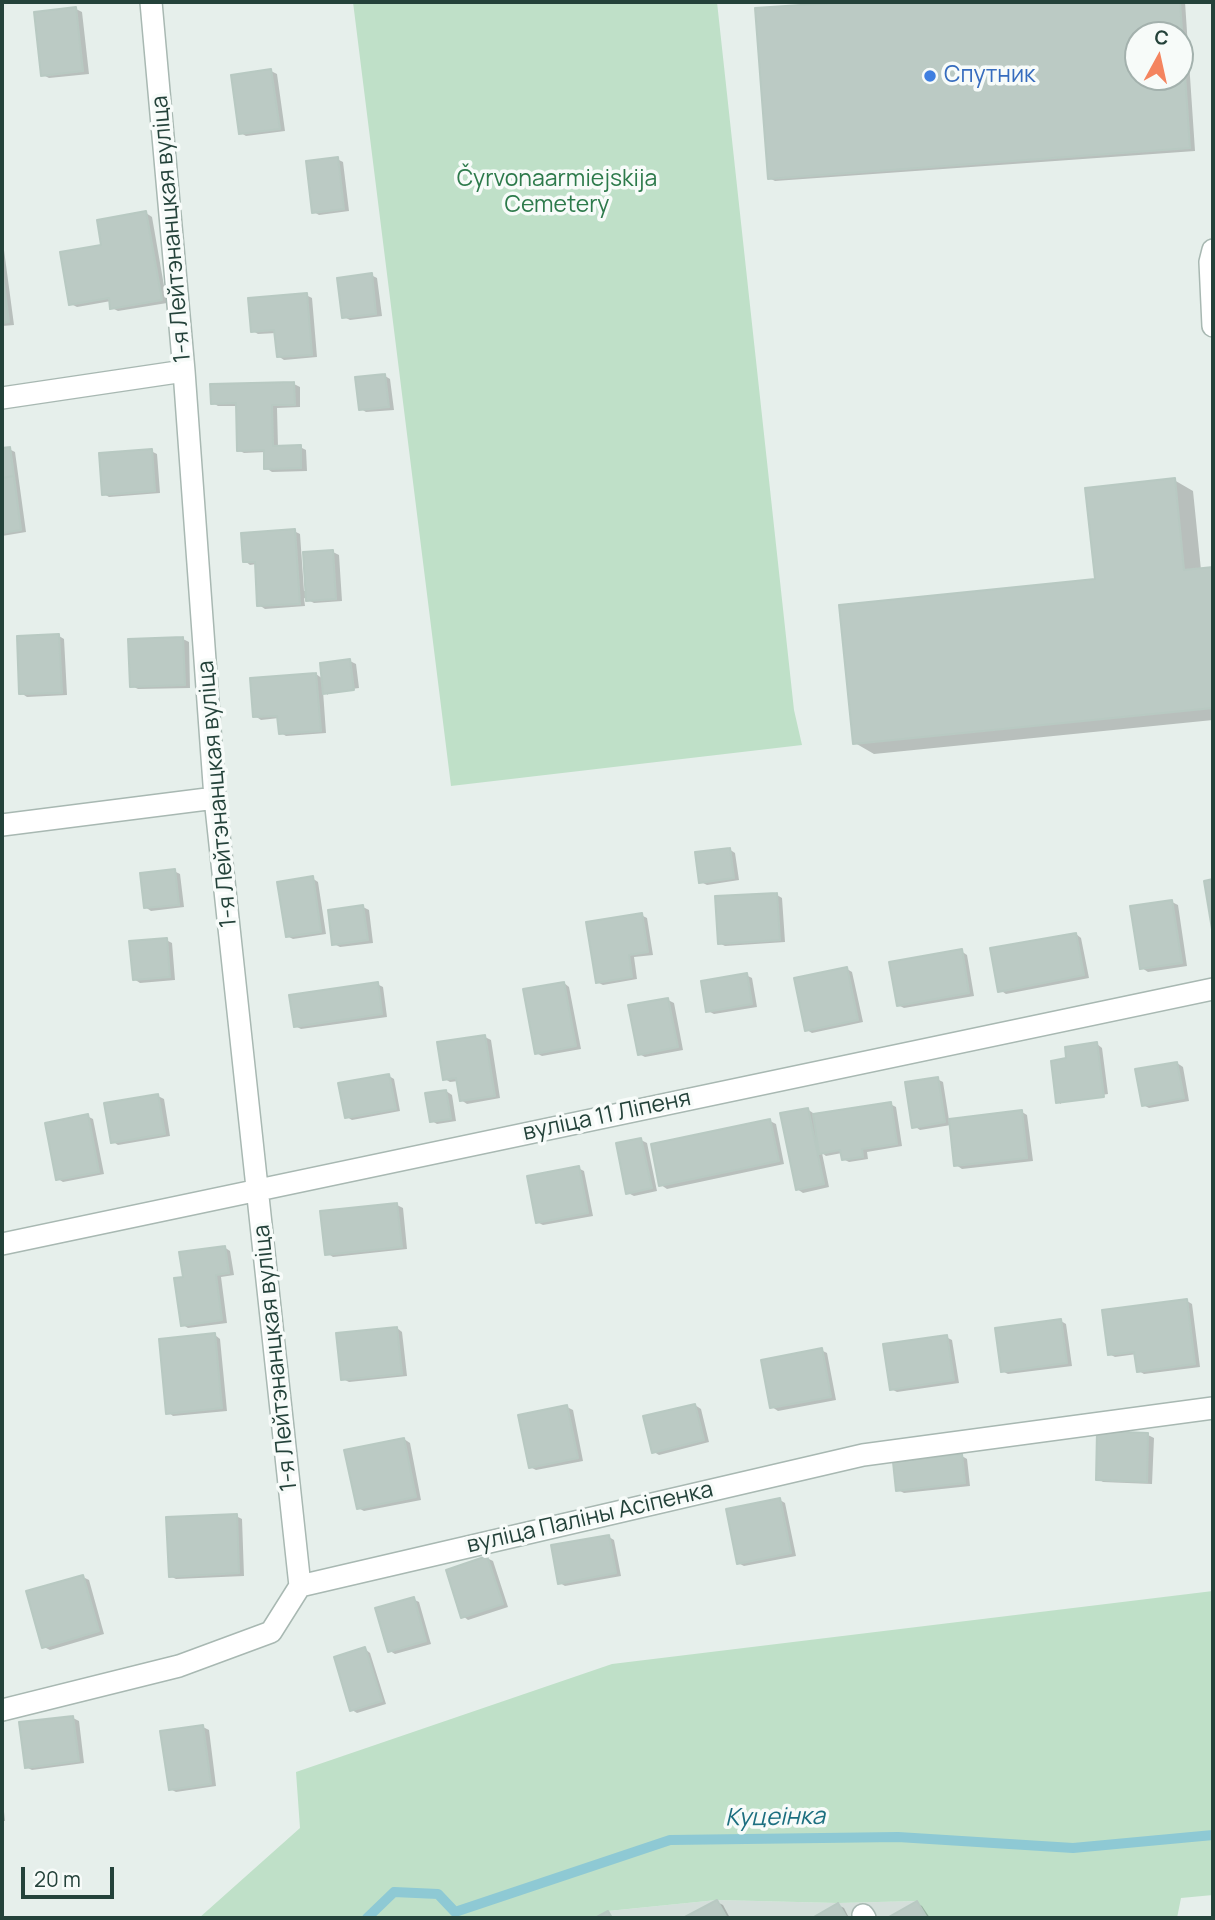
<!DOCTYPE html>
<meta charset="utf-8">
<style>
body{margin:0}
#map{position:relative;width:1215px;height:1920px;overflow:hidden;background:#e6efeb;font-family:Manrope,sans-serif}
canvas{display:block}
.frame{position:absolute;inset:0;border:4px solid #24423a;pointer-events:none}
.north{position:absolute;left:1124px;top:21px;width:70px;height:70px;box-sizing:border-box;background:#f7fbf9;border:2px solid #a3b1ad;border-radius:50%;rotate:8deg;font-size:19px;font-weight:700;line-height:28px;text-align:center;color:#24423a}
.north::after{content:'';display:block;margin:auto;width:24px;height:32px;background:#f4845f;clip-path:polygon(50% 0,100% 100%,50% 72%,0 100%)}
.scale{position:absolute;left:21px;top:1867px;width:93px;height:32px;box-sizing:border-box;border:4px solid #24423a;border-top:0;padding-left:9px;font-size:21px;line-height:24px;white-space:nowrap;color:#24423a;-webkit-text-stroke:5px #f7fbf9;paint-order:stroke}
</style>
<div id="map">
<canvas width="1215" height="1920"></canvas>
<div class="frame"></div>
<div class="north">С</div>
<div class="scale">20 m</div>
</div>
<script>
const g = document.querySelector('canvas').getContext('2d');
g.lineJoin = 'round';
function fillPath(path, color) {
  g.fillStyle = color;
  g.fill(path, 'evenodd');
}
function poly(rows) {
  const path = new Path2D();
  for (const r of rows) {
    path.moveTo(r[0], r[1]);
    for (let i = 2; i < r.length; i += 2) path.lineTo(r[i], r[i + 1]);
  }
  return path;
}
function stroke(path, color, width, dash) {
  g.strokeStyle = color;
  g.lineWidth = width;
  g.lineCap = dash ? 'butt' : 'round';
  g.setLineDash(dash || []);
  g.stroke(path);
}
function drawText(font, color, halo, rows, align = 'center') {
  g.font = font + ' Manrope,sans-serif';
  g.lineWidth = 7;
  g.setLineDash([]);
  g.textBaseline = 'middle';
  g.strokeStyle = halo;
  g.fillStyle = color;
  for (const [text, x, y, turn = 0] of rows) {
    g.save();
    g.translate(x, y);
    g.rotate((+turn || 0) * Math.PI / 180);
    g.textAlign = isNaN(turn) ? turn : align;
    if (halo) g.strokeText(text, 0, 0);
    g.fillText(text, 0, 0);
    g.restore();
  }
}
fillPath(poly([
 [717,1900,838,1903,917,1901,927,1918,595,1918,608,1911]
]), '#d4dfda');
fillPath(poly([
 [353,2,717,2,794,710,802,745,451,786],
 [1213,1591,1213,1895,1181,1898,1177,1918,927,1918,917,1901,838,1903,717,1900,608,1911,595,1918,199,1918,300,1828,296,1772,612,1664]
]), '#bfe0c8');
fillPath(poly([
 [871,2,1185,2,1195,151,775,181,769,178,757,10],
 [1138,35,1180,35,1180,77,1138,77],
 [76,9,82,12,89,74,49,78,43,75],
 [271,71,277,74,285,131,246,136,241,133],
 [337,159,343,162,349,211,319,215,314,212],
 [146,213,152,217,167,303,118,311,112,308,111,301,77,307,71,304,103,246],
 [2,235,14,325,2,326],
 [371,275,377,278,382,316,350,320,344,317],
 [306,295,312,298,317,357,284,360,278,356,276,333,258,334,253,331],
 [385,376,390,379,394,410,366,412,361,409],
 [294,384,300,387,300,407,277,408,278,447,300,447,306,450,307,471,272,472,266,468,266,452,244,453,238,450,237,406,218,406,213,403],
 [9,449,15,452,26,532,2,536,2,450],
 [151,451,157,454,160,493,109,497,104,494],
 [1174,480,1193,491,1201,570,1213,569,1213,720,874,754,855,743,1097,580],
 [294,531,300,534,304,591,308,591,333,552,339,555,342,601,314,603,304,598,305,606,265,609,259,605,256,564,250,565,245,561],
 [59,636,64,639,67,695,27,697,21,693],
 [183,639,189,642,190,688,138,689,132,686],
 [350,661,356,664,359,688,328,692,328,695,323,691,326,733,286,736,281,733,279,718,261,720,255,716,316,674,323,679],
 [729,849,735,853,739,880,707,885,701,882],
 [174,871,180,874,184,907,151,911,145,907],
 [312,878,318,882,326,934,293,939,287,936],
 [777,895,782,898,785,942,725,946,719,943],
 [1172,902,1178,905,1187,966,1148,972,1142,968],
 [363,907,369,910,373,943,340,947,334,944],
 [641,915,647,918,653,955,634,957,637,979,603,985,597,982],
 [1076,934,1081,938,1089,978,1006,994,1000,990],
 [166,940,172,943,175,980,140,983,134,979],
 [961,951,967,955,974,996,904,1008,898,1005],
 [847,969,852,972,863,1022,812,1033,807,1030],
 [746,975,752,978,757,1007,714,1014,708,1011],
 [564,983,569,987,581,1049,542,1056,536,1053],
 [377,984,383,987,387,1017,301,1029,295,1026],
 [668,1000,674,1003,683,1050,645,1057,639,1054],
 [485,1037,491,1040,500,1098,467,1104,461,1100,458,1081,450,1082,445,1079],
 [1097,1044,1102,1048,1108,1094,1061,1101,1061,1104,1058,1102,1068,1060],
 [1177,1063,1183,1067,1189,1101,1149,1108,1143,1105],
 [389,1076,394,1079,400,1111,352,1120,347,1117],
 [937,1079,943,1082,949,1120,1022,1112,1027,1115,1033,1161,962,1169,956,1165,951,1125,920,1130,914,1126],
 [446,1091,452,1095,456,1121,437,1124,432,1121],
 [158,1096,164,1099,170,1136,118,1145,112,1141],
 [890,1104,896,1107,902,1146,867,1152,868,1159,849,1162,843,1159,842,1153,826,1156,822,1153,829,1187,803,1193,797,1189,807,1109,813,1113,814,1115],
 [87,1116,93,1119,104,1174,63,1182,58,1179],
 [770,1121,776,1124,784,1164,667,1189,661,1185],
 [641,1140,647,1143,657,1191,634,1196,628,1193],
 [578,1168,584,1171,593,1216,543,1225,537,1222],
 [397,1205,403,1208,407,1249,333,1257,327,1253],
 [224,1247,230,1251,234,1275,221,1277,227,1323,188,1328,183,1325,184,1279],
 [1187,1301,1192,1304,1200,1367,1144,1374,1139,1371,1137,1354,1115,1357,1109,1354],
 [1061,1321,1066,1324,1072,1366,1008,1374,1002,1371],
 [397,1328,402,1332,407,1376,349,1382,343,1379],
 [215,1335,220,1339,227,1411,173,1416,168,1412],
 [946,1337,952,1340,959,1383,897,1392,891,1389],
 [821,1350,827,1353,836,1400,778,1411,772,1407],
 [695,1405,701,1409,709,1442,659,1455,654,1452],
 [567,1407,573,1410,583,1461,536,1470,530,1467],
 [1099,1433,1148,1435,1154,1438,1152,1484,1103,1482,1098,1479],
 [404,1439,410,1443,421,1500,364,1511,358,1508],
 [962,1456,967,1459,970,1486,904,1493,898,1490],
 [780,1500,785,1503,796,1556,744,1566,738,1563],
 [236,1516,242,1519,244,1576,176,1579,170,1576],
 [609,1537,614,1540,621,1576,565,1586,560,1583],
 [487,1558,493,1561,508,1607,468,1620,463,1616],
 [83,1577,89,1580,104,1634,50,1650,44,1647],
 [413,1599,419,1602,431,1644,395,1654,390,1651],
 [365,1649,370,1653,386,1704,357,1713,352,1710],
 [73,1718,79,1721,84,1763,32,1770,26,1767],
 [203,1727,209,1730,216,1786,176,1792,170,1789],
 [2,1793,5,1821,2,1821],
 [717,1902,723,1905,730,1918,687,1918],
 [917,1903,922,1906,930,1918,891,1918],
 [838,1905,844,1908,849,1918,816,1918]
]), '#0003');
stroke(poly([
 [367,1918,394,1892,438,1894,455,1912,670,1840,898,1837,1073,1848,1213,1835]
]), '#8ec9d4', 10);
const building = poly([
 [846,2,1180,2,1190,148,768,179,755,8,846,2],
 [1138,35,1180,35,1180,77,1138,77,1138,35],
 [76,7,83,71,41,76,34,12,76,7],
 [271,69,280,129,239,134,231,75,271,69],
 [338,157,344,209,312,213,306,161,338,157],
 [146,211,162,300,110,309,109,298,69,305,60,252,101,245,97,220,146,211],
 [2,270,9,322,2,323,2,270],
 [372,273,376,314,342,318,337,278,372,273],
 [307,293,312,355,277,357,274,330,251,332,248,298,307,293],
 [385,374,389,407,359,410,355,377,385,374],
 [294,382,295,405,272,405,273,446,301,445,301,468,264,469,264,450,237,451,236,403,211,404,210,384,294,382],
 [10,447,14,476,2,478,2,448,10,447],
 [152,449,155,491,102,495,99,453,152,449],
 [14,476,21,530,2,533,2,478,14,476],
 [1175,478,1184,570,1213,567,1213,708,853,744,839,605,1095,579,1085,488,1175,478],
 [295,529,300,604,257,606,255,562,243,562,241,533,295,529],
 [333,550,336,599,306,601,303,552,333,550],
 [59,634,62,693,19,694,17,636,59,634],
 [183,637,185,685,130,687,128,639,183,637],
 [350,659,354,690,323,694,320,663,350,659],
 [316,673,321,731,279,734,277,716,253,717,250,678,316,673],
 [730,848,734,878,699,883,695,852,730,848],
 [175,869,179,905,144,908,140,873,175,869],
 [313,876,321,932,286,937,277,882,313,876],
 [1213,879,1213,935,1204,881,1213,879],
 [777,893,780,940,718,944,715,896,777,893],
 [1172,900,1182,963,1140,969,1130,906,1172,900],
 [363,905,368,940,332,945,328,910,363,905],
 [642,913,648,952,629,955,632,977,596,983,586,922,642,913],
 [1076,933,1084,975,998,992,990,948,1076,933],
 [167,938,170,977,133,980,129,941,167,938],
 [962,949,969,993,897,1006,889,962,962,949],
 [847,967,858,1020,805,1031,794,978,847,967],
 [747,973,752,1004,706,1012,701,981,747,973],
 [378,982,382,1014,294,1027,289,995,378,982],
 [564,982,576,1046,535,1054,523,989,564,982],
 [668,998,678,1047,638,1055,628,1005,668,998],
 [485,1035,495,1096,460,1101,456,1078,443,1080,437,1042,485,1035],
 [1097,1042,1104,1097,1056,1103,1051,1061,1066,1058,1065,1047,1097,1042],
 [1177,1062,1184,1098,1142,1106,1135,1069,1177,1062],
 [389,1074,396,1109,345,1118,338,1083,389,1074],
 [938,1077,945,1122,912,1128,905,1082,938,1077],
 [446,1090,451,1119,430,1122,425,1093,446,1090],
 [158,1094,165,1134,111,1143,104,1103,158,1094],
 [891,1102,897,1144,862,1149,863,1157,842,1160,840,1150,819,1154,813,1114,891,1102],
 [808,1108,824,1184,796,1190,780,1113,808,1108],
 [1022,1110,1027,1158,954,1166,949,1119,1022,1110],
 [88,1114,99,1172,56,1180,45,1123,88,1114],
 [770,1119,779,1161,659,1186,651,1144,770,1119],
 [641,1138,652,1188,626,1194,616,1143,641,1138],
 [579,1166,588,1213,536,1223,527,1176,579,1166],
 [397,1203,402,1247,325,1255,320,1211,397,1203],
 [225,1246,229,1273,216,1275,222,1320,181,1326,174,1278,183,1277,179,1252,225,1246],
 [1187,1299,1195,1364,1137,1372,1134,1352,1108,1355,1102,1310,1187,1299],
 [1061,1319,1067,1363,1001,1372,995,1328,1061,1319],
 [397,1327,402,1374,341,1380,336,1333,397,1327],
 [215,1333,222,1408,166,1414,159,1339,215,1333],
 [947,1335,954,1380,890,1390,883,1344,947,1335],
 [822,1348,831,1397,770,1408,761,1360,822,1348],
 [695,1404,704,1440,652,1453,643,1416,695,1404],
 [567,1405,578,1458,529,1468,518,1415,567,1405],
 [1097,1431,1148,1433,1147,1482,1096,1480,1097,1431],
 [404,1438,416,1497,357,1509,344,1450,404,1438],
 [962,1454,965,1483,896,1491,893,1462,962,1454],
 [780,1498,791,1553,737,1564,726,1509,780,1498],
 [237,1514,239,1573,169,1577,166,1517,237,1514],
 [609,1535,616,1573,558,1584,551,1545,609,1535],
 [487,1556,503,1604,461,1618,446,1570,487,1556],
 [83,1575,99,1631,42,1648,26,1591,83,1575],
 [414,1597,426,1641,388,1652,375,1608,414,1597],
 [365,1647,382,1701,350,1711,334,1657,365,1647],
 [73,1716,79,1761,25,1768,19,1722,73,1716],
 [203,1725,211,1784,169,1790,160,1731,203,1725],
 [717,1900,727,1918,683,1918,717,1900],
 [917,1901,927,1918,887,1918,917,1901],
 [838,1903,847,1918,812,1918,838,1903],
 [608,1911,612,1918,595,1918,608,1911]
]);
fillPath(building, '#bbcac4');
stroke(building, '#b8c9c2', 2);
const minor = poly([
 [151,2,184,371,215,798,300,1586],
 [1213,250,1210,262,1213,326],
 [2,398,184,371],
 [2,825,215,798],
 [2,1244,1213,989],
 [2,1710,179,1666,271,1632,300,1586,863,1455,1213,1408],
 [863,1915,865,1918]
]);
stroke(minor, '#a8b8b2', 24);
stroke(minor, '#fff', 21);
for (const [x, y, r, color] of [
 [930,76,7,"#3f7fe0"]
]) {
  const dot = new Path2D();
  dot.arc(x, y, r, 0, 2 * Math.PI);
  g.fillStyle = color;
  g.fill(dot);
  stroke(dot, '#f7fbf9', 2.5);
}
drawText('23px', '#366cbe', '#f7fbf9', [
 ["Спутник",944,76]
], 'left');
drawText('23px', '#2d7a4b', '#f7fbf9', [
 ["Čyrvonaarmiejskija",557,180],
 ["Cemetery",557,206]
]);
drawText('23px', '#24423a', '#f7fbf9', [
 ["1-я Лейтэнанцкая вуліца",172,229,-95],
 ["1-я Лейтэнанцкая вуліца",218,794,-95],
 ["вуліца 11 Ліпеня",607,1116,-12],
 ["1-я Лейтэнанцкая вуліца",276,1358,-96],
 ["вуліца Паліны Асіпенка",590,1518,-13]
]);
drawText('italic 24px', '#1c6f80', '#f7fbf9', [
 ["Куцеінка",775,1818,-1]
]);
</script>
